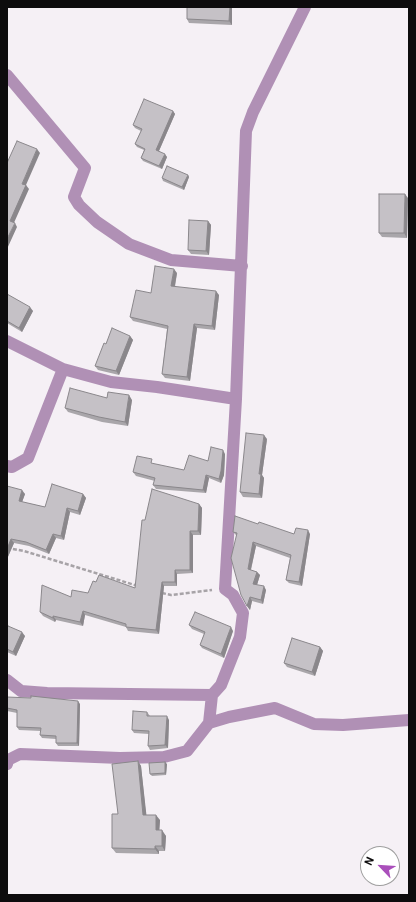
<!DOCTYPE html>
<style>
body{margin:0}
#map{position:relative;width:416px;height:902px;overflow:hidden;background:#f5f0f5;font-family:Roboto,sans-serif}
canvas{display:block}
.frame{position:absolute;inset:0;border:8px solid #0d0c0d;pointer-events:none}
.north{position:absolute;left:360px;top:846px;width:40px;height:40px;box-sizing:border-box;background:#fff;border:1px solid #9e9e9e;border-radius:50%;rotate:295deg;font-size:11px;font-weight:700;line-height:16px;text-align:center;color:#0d0c0d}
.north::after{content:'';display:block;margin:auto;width:14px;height:18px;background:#aa4fbb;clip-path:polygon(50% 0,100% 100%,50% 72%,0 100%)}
</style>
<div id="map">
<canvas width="416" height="902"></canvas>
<div class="frame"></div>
<div class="north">N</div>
</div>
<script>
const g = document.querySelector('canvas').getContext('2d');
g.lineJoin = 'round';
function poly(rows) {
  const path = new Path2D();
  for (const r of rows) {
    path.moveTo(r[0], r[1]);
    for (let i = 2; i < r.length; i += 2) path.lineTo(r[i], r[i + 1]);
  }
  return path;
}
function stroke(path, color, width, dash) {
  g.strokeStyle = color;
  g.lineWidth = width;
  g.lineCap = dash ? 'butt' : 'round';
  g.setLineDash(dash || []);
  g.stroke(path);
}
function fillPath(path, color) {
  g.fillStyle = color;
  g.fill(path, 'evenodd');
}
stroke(poly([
 [7,548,24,551,138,586],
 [162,593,171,595,212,590]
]), '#a7a3a7', 2.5, [4, 2]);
stroke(poly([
 [7,75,85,168,74,197,79,205,97,222,129,244,171,260,242,266],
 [7,341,63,369,111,382,157,387,236,399],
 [7,466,12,467,28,458,63,369],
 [7,680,21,691,47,693,212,695],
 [209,723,229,717,275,708,314,724,343,725,409,720],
 [7,764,8,760,20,754,120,758,164,757,187,751,209,723,212,695,221,685,240,637,243,613,233,595,225,589,236,399,246,131,253,112,305,7]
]), '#b090b5', 12);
fillPath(poly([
 [187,7,232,7,232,25,189,23,187,19],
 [173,111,175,114,159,151,167,157,162,169,143,161,141,158,144,150,137,147,135,144,141,131,135,128,133,125],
 [188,175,189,177,184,190,163,181,162,178],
 [408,198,407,238,382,237,379,233],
 [208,221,211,225,209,255,191,254,188,250],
 [177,273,175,287,219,295,215,330,197,328,190,381,165,378,162,374,167,329,133,321,130,317,151,293],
 [7,294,33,311,22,332,7,323],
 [130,336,133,340,119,375,98,370,95,366,106,344],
 [132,400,128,426,102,422,68,412,65,408],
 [267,439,262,475,264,478,262,498,243,497,240,492],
 [225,454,224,475,221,483,209,478,206,493,156,489,153,485,155,481,136,476,133,472,184,470],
 [7,486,25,494,22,502,45,507,83,494,86,498,80,515,70,512,64,540,56,538,49,554,29,546,14,543,7,559],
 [199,504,202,508,201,535,193,535,193,573,177,574,177,586,164,586,159,634,128,631,126,627,85,615,83,626,56,620,55,622,43,616,40,612,71,597,88,593,96,582,135,588,145,520],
 [258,524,294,534,310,534,302,586,289,583,286,580,290,558,256,546,251,570,257,572,260,575,257,585,266,590,263,604,252,601,250,610,247,606,236,535,233,532],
 [189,625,233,631,224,658,202,648,200,645,204,634,192,629],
 [7,628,25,636,16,656,7,652],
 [320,647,323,651,315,676,287,667,284,663],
 [7,697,80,704,79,746,58,746,56,743,56,739,42,738,40,735,41,731,19,730,17,727,17,713,7,711],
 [147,712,150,716,169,720,168,748,150,750,148,746,149,734,134,733,132,730],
 [138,761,141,766,146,815,160,820,159,830,166,836,165,851,159,851,159,854,116,853,112,848,118,814],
 [167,764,166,775,152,776,150,774]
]), '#a9a6aa');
fillPath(poly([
 [230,7,232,7,232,25,229,21],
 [173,111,175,114,158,153,156,150],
 [37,149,40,153,26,185,29,189,13,225,10,221,22,184],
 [165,154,167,157,162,169,159,166],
 [188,175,189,177,184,190,182,187],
 [405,194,408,198,407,238,404,233],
 [208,221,211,225,209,255,206,251],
 [15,223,17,227,7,249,7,239],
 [174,269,177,273,174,290,171,286],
 [216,291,219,295,215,330,212,326],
 [30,307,33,311,22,332,19,328],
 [194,324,197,328,190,381,187,377],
 [130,336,133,340,119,375,116,371],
 [129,395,132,400,128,426,125,422],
 [264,435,267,439,262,475,264,478,262,498,259,494,259,474],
 [223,450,225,454,224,475,221,483,219,479],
 [206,475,209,478,206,493,203,490],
 [22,490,25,494,21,505,19,501],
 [83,494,86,498,80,515,78,511],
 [199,504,202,508,201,535,198,531],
 [67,508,70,512,64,540,61,536],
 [308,530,310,534,302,586,299,582],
 [190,531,193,535,193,573,190,570],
 [53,534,56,538,49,554,46,550],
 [11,539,14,543,7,559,7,549],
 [253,542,256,546,250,573,248,569],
 [175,570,177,574,177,586,175,582],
 [257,572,260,575,256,588,253,584],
 [162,582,164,586,159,634,156,630],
 [264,586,266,590,263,604,261,600],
 [250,597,252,601,250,610,247,606],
 [83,611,85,615,83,626,80,622],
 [53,616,56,620,55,622,53,618],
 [231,627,233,631,224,658,221,654],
 [22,632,25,636,16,656,13,652],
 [320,647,323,651,315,676,312,672],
 [78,701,80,704,79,746,77,743],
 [167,716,169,720,168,748,165,745],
 [138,761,141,766,147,820,143,815],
 [165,762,167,764,166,775,165,773],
 [156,815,160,820,159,836,156,830],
 [162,830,166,836,165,851,162,846],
 [155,846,159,851,159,854,155,849]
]), '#8a878b');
const building = poly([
 [187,7,230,7,229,21,187,19,187,7],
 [144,99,173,111,156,150,165,154,159,166,141,158,145,149,135,144,142,129,133,125,144,99],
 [17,141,37,149,22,184,26,185,10,221,15,223,7,239,7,163,17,141],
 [167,166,188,175,182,187,162,178,167,166],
 [379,194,405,194,404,233,379,233,379,194],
 [189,220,208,221,206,251,188,250,189,220],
 [155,266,174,269,171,286,216,291,212,326,194,324,187,377,162,374,168,326,130,317,136,290,151,293,155,266],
 [7,294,30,307,19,328,7,321,7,294],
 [112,328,130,336,116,371,95,366,104,343,106,344,112,328],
 [70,388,107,398,108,392,129,395,125,422,99,417,65,408,70,388],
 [246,433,264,435,259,474,261,474,259,494,240,492,246,433],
 [211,447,223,450,221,471,219,479,206,475,203,490,153,485,155,478,133,472,137,456,152,459,151,463,184,470,189,455,208,461,211,447],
 [52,484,83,494,78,511,67,508,61,536,53,534,46,550,26,542,11,539,7,549,7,486,22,490,19,501,45,507,52,484],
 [152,489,199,504,198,531,190,531,190,570,175,570,175,582,162,582,156,630,126,627,126,624,83,611,80,622,53,616,53,618,40,612,42,585,71,597,72,590,88,593,93,581,96,582,99,575,135,588,142,520,145,520,152,489],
 [235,516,258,524,259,522,294,534,296,528,308,530,299,582,286,580,291,555,253,542,248,569,257,572,253,584,264,586,261,600,250,597,247,606,241,595,231,558,237,533,233,532,235,516],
 [195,612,231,627,221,654,200,645,205,632,189,625,195,612],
 [8,626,22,632,13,652,7,649,7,628,8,626],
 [292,638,320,647,312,672,284,663,292,638],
 [31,696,78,701,77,743,56,743,56,736,40,735,41,728,17,727,17,710,7,708,7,697,31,698,31,696],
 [133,711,147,712,147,716,167,716,165,745,148,746,149,731,132,730,133,711],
 [138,761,143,815,156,815,156,830,162,830,162,846,155,846,155,849,112,848,112,814,118,814,112,764,138,761],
 [165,762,165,773,150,774,149,763,165,762]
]);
fillPath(building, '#c5c1c6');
stroke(building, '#8a878b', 1);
</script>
